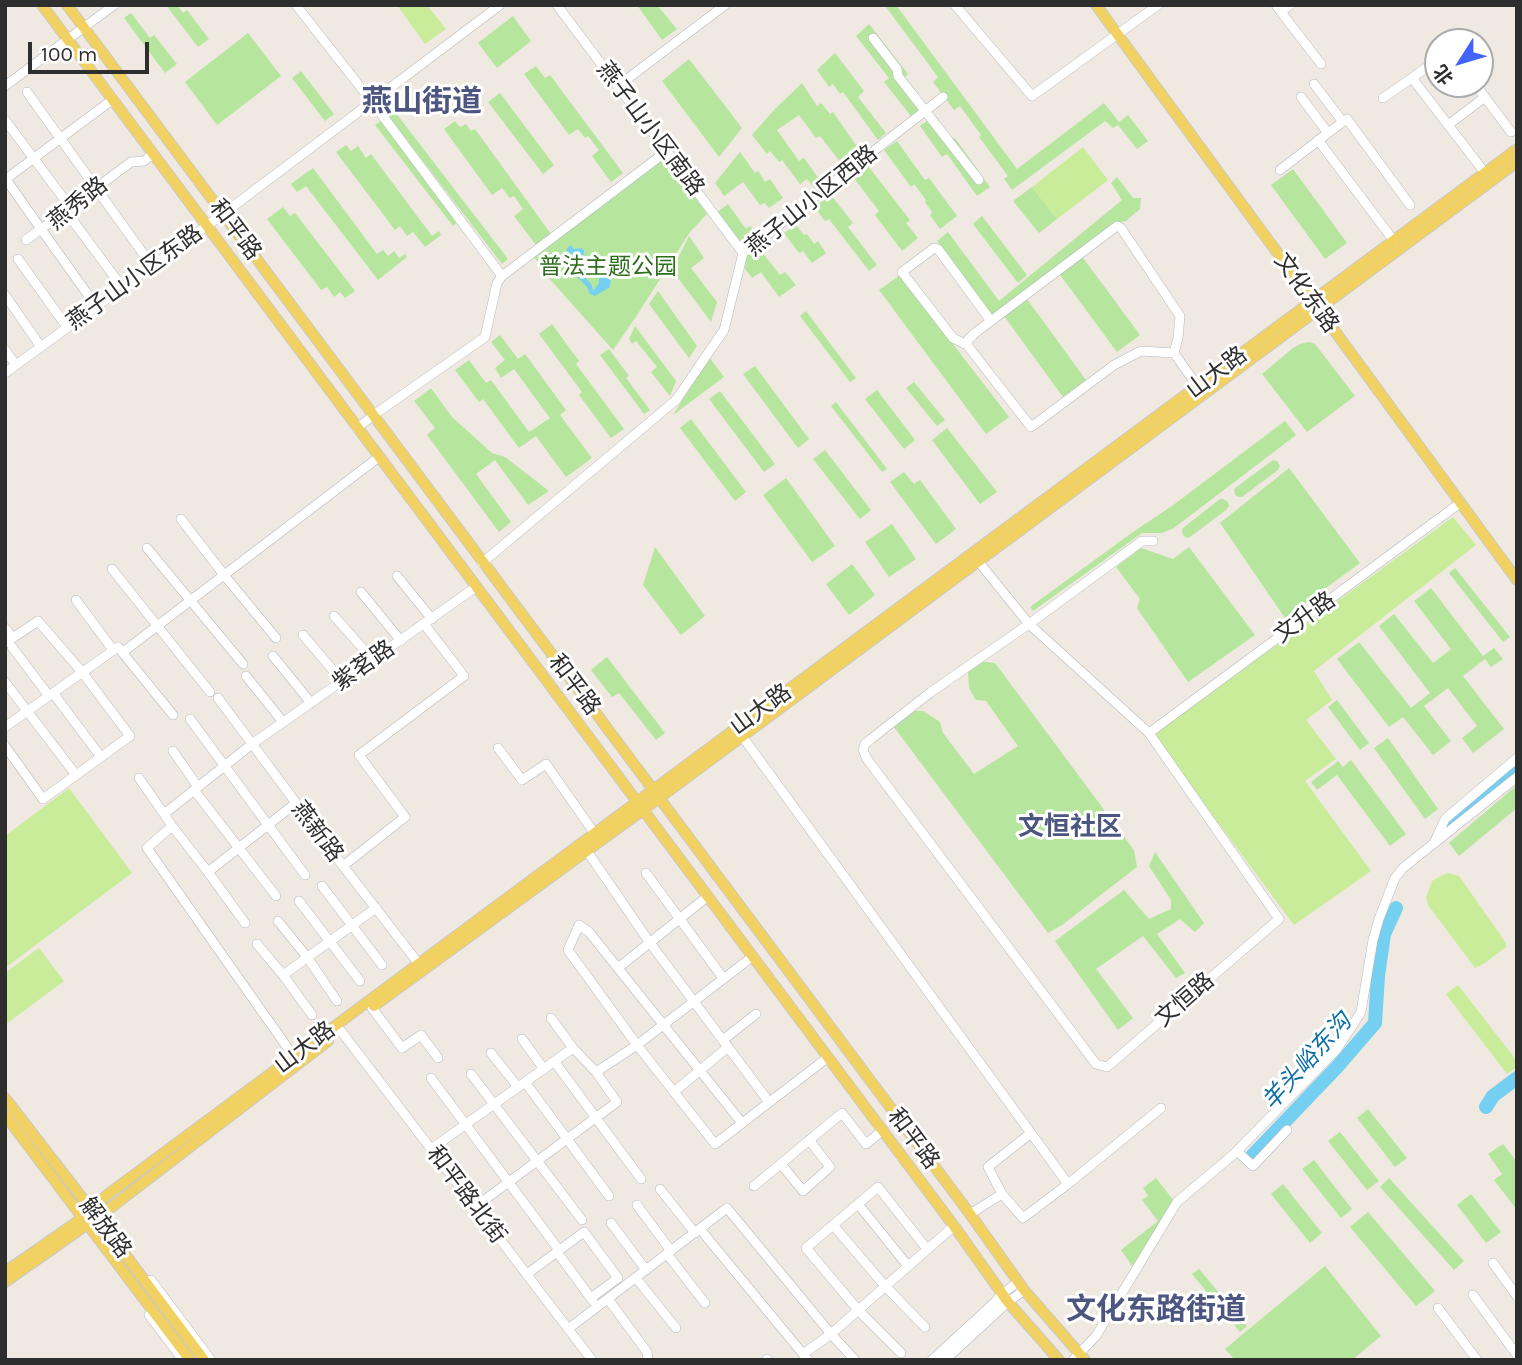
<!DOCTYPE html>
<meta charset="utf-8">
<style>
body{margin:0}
#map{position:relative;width:1522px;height:1365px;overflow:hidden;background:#efe9e1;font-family:Karla,"Noto Sans SC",sans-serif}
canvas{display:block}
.frame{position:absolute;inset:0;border:7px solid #2e2e2e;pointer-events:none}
.north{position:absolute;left:1424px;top:28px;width:70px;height:70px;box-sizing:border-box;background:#fff;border:2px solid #ababab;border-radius:50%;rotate:233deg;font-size:19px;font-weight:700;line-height:28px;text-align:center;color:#2e2e2e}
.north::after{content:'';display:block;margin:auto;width:24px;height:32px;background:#4264fb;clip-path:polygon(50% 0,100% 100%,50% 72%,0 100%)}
.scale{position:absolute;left:28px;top:42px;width:121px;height:32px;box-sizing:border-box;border:4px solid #2e2e2e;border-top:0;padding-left:9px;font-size:21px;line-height:24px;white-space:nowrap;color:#2e2e2e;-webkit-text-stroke:5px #fff;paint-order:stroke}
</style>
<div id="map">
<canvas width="1522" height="1365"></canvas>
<div class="frame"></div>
<div class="north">北</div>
<div class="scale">100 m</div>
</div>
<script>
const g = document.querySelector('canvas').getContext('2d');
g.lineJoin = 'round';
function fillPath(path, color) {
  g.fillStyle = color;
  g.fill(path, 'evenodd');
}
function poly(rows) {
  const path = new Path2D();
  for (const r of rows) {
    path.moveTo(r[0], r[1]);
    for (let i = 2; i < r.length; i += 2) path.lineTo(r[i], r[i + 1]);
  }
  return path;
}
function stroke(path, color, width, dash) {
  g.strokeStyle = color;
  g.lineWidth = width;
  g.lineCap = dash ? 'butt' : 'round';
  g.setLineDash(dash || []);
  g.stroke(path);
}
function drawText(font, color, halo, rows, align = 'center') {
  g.font = font + ' Karla,"Noto Sans SC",sans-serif';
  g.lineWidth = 6;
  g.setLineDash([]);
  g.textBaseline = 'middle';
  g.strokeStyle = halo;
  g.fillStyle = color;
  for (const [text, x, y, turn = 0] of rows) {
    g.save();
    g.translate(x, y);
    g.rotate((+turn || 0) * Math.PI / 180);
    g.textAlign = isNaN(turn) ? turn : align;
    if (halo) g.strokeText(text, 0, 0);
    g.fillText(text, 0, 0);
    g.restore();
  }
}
fillPath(poly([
 [166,5,177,5,183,13,187,10,209,39,198,47],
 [637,5,657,5,677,29,662,40],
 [889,5,896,5,1017,169,1104,103,1119,122,1128,115,1148,141,1137,149,1118,125,1113,128,1105,121,1012,190,1004,179,1008,176,979,137,981,135,960,106,954,110,933,82,938,77,886,7],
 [131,13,150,38,154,35,177,64,165,73,124,18],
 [513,16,531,41,497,68,478,43],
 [869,24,908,74,905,77,915,89,912,91,923,107,911,116,884,82,889,78,856,36],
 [248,33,281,76,217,125,185,82],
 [835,53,864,91,858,97,886,133,878,140,843,92,840,94,833,84,829,87,817,70],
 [689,59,742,128,719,157,662,81],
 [536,66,545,78,550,75,623,173,611,182,592,156,599,150,588,136,585,138,578,129,569,135,524,74],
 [301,71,334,114,325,121,292,78],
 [802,83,817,106,821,103,830,114,833,112,862,154,845,168,820,136,816,138,799,115,777,130,799,161,804,158,822,183,815,189,807,179,800,184,782,160,779,162,770,151,767,154,752,135,775,109],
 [500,93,554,165,543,174,488,102],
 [392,108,508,259,502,264,386,113],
 [931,118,951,141,955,138,990,187,977,196,947,154,942,157,920,126],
 [381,121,459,221,453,226,375,125],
 [455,121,460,127,466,124,471,131,475,129,551,234,536,245,514,216,523,209,514,196,510,198,502,188,492,195,444,129],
 [897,141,925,180,929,178,957,216,940,229,930,215,932,212,925,202,926,200,914,184,911,187,884,150],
 [346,145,351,151,358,146,366,158,371,154,432,236,439,231,441,235,425,247,413,232,407,236,400,226,395,230,336,152],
 [740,152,755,173,758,171,765,182,770,179,783,198,769,208,765,203,760,205,743,182,724,196,715,183],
 [664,158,676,170,707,214,690,232,639,312,613,350,548,277,534,257],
 [868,166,910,220,906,223,918,238,902,251,875,215,879,211,853,177],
 [313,168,377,254,383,250,388,256,394,251,399,258,405,254,407,257,378,280,306,186,297,192,291,184],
 [1293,169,1347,243,1325,259,1271,185],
 [1117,177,1133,198,1141,198,1140,209,1126,221,1113,224,994,317,937,241,948,232,999,301,1122,200,1111,183],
 [1032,187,1057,219,1039,233,1013,201],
 [831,195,853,223,848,227,877,265,869,271,829,219,825,221,814,207],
 [728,204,746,229,750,226,758,237,742,248,716,213],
 [283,207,290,216,295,213,355,291,345,298,340,292,334,297,327,287,321,290,267,219],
 [982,216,1027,275,1018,283,973,224],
 [796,225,804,235,807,234,814,244,818,241,826,253,812,263,803,251,799,253,784,233],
 [689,236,704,258,691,268,717,302,711,322,672,270],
 [757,246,780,275,785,272,796,285,779,297,761,272,752,278,745,269,747,254],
 [1081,255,1140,335,1117,352,1058,272],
 [900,275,1009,417,986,434,879,290],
 [658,291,697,346,689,358,649,304],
 [1027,299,1086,380,1063,397,1004,316],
 [806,311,856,378,850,382,800,316],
 [552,324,579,361,576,364,624,429,611,438,579,395,582,392,539,334],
 [635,326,676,381,670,396,651,372,657,367,636,341,632,344,629,339],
 [500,335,518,359,525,354,566,410,560,415,592,458,566,477,536,436,519,448,483,399,479,402,455,370,469,360,486,383,491,380,529,432,550,418,514,369,501,378,495,368,505,360,491,342],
 [1309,342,1315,344,1355,396,1307,432,1262,374,1293,348,1300,344],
 [609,349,629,376,626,378,650,410,644,414,600,355],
 [709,357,724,377,673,415],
 [755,366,809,439,798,448,743,374],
 [914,382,945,420,937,426,906,388],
 [431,388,452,417,492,453,505,457,549,491,528,505,495,460,476,474,511,522,499,532,427,435,435,428,414,401],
 [877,390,915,440,904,449,865,399],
 [720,391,775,464,764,472,709,399],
 [836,402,887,469,882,472,831,406],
 [691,419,746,492,735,501,680,428],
 [1285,421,1296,435,1174,528,1162,533,1142,533,1033,611,1030,607,1133,532,1172,506],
 [947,428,997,492,980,504,932,440],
 [825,450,871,510,860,519,813,459],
 [1273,460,1277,461,1280,466,1278,470,1242,497,1238,497,1235,495,1234,489],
 [1289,468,1360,563,1285,618,1220,523],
 [904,472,914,484,920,480,956,529,936,544,890,482],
 [786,478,835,546,812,562,763,495],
 [1220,499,1223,499,1228,502,1229,506,1226,510,1190,537,1187,538,1183,535,1182,531,1183,528],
 [892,524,916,559,889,577,865,542],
 [655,547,705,616,681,635,643,585],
 [1189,547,1255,635,1188,682,1137,608,1140,599,1116,567,1141,548,1173,559],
 [852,564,875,595,849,615,826,584],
 [1455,568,1510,637,1503,642,1449,573],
 [1431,588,1483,656,1494,648,1503,659,1491,667,1485,659,1463,676,1504,729,1473,753,1462,738,1477,726,1448,688,1424,706,1451,741,1433,755,1403,717,1389,727,1337,659,1359,642,1411,708,1430,693,1379,626,1394,614,1433,663,1451,649,1414,601],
 [607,657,665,733,656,740,619,693,612,697,591,670],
 [979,661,995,663,1134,850,1137,867,1062,925,1048,933,894,727,913,711,923,711,940,722,943,733,974,774,1018,746,986,701,976,700,969,688,968,669],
 [1337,700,1369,743,1360,750,1328,707],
 [1388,738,1438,809,1425,819,1374,748],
 [1351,760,1406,834,1390,846,1337,775,1317,790,1311,782,1338,761,1343,767],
 [1517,785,1517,808,1459,856,1449,843],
 [1155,852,1204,923,1195,932,1180,919,1157,934,1185,973,1176,978,1143,936,1096,969,1133,1018,1118,1030,1055,941,1124,890,1149,919,1171,909,1171,900,1149,866],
 [1368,1109,1407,1158,1395,1167,1357,1118],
 [1340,1132,1379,1181,1367,1190,1328,1141],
 [1503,1144,1517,1162,1517,1210,1494,1180,1502,1174,1488,1154],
 [1314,1160,1352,1209,1341,1218,1302,1169],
 [1156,1178,1174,1201,1132,1266,1121,1250,1158,1221,1142,1200,1148,1196,1143,1188],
 [1389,1178,1464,1261,1454,1270,1380,1187],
 [1283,1184,1322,1233,1310,1243,1271,1194],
 [1471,1194,1501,1232,1486,1243,1457,1205],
 [1368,1212,1435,1291,1416,1306,1350,1227],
 [1325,1266,1381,1336,1352,1360,1235,1360,1225,1349],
 [1199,1269,1247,1326,1240,1332,1192,1274]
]), '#b6e59e');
fillPath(poly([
 [397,5,427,5,446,29,425,44],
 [1083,147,1108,180,1057,219,1032,187],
 [1453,517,1476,545,1314,671,1332,700,1306,720,1336,759,1305,781,1371,871,1294,925,1153,735],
 [69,788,132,873,5,968,5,836],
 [1447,873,1459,876,1506,943,1506,947,1485,963,1475,968,1428,905,1426,898,1432,881],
 [39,948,64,981,5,1025,5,973],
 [1458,985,1517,1061,1517,1067,1507,1074,1446,994]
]), '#c9ec9a');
fillPath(poly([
 [570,245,574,249,582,248,584,251,584,255,581,257,579,270,592,285,593,291,599,283,599,277,605,272,611,275,610,287,595,296,590,294,587,287,572,271,577,262,575,257,566,250]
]), '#75cff0');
stroke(poly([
 [1452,822,1517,769],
 [1486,1107,1493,1096,1517,1078],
 [1251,1157,1337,1067,1375,1023,1378,976,1384,934,1396,908]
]), '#75cff0', 14);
const minor = poly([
 [296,5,376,107,502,276],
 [557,5,743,253],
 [955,5,1032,96,1158,5],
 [1276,5,1281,12,1290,5],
 [1281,12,1321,64],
 [873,38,897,69,898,76,979,180],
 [1463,42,1464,41],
 [1438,59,1412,78,1485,173],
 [1314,84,1343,122],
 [1475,84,1511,132],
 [5,86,114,5],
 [618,86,725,5],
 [27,92,152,266],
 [1383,98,1412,78],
 [5,120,70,207],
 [1448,125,1485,97],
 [1328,133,1347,119,1410,205],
 [1318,140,1394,241],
 [1280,170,1328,133,1301,97],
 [5,178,41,229,26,240],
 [6,179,112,100],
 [65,210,122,287],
 [18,259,67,327],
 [5,295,41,347],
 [96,306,41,229,131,162,144,161,153,154],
 [991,321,938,249,934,248,902,272,953,338,967,345,1031,427,1114,365,1141,351,1174,353,1198,387],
 [967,345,968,340,975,333,1117,226,1121,228,1180,316,1178,338,1174,353],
 [5,350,16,365],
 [5,373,223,214,500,5],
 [357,428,378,412,485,337,497,283,502,276,667,151],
 [181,519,224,575,276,638],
 [147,548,243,664],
 [978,561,1029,624,1149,733,1279,919,1107,1067,1096,1064,867,759,863,750,865,744,871,739,931,692,1029,624,1142,541,1153,541],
 [482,563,676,400,724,330,743,253,943,97],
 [112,569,210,692],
 [397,576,432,619],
 [361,592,401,641],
 [76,600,113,650,117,648],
 [334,616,373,660],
 [5,628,9,633,5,635],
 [303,635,342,681],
 [5,643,38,621,82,672,130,736,43,799,5,746],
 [12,647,49,696],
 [123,652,379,457],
 [273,656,311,703],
 [246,676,283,722],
 [5,682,76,775],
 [53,693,101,757],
 [218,698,343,866,419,964],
 [190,719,305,875],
 [5,727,118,647,173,715],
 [1149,733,1460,503],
 [742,736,1068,1184,1161,1108],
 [498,748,522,780,546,764,595,834],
 [173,751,198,787],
 [139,778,164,814],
 [194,790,276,896],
 [172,826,208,872],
 [1434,843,1445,819,1517,758],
 [587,851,650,943,769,1102],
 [343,866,405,817,359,755,464,676,424,624],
 [646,873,723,978],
 [322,886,382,965],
 [299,901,360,981],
 [278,921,307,957,337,1001],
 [245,923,208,872,296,803],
 [257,944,283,975,312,1015],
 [618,968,707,897],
 [283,975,376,908],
 [372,1008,402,1048,421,1035,438,1058],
 [551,1018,573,1048],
 [341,1031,592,1360],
 [522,1039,544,1069],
 [491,1053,518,1087],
 [294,1057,147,848,172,826,164,814,252,744,476,587],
 [554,1061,641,1179],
 [471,1074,582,1220],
 [431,1078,559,1250],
 [525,1082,609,1196],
 [674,1092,728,1047,723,1040,756,1014],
 [742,1123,589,932,579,925,568,950,637,1045,715,1144,827,1058],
 [431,1149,573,1048,596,1072],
 [1237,1151,1253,1166,1287,1130],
 [781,1164,803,1191,830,1167,809,1140],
 [754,1186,842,1113,866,1144,882,1131],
 [660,1189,695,1233],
 [1002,1194,988,1167,1031,1133],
 [858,1204,908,1266],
 [637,1205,671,1251],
 [475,1207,617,1102,596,1072,637,1045,752,957],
 [970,1214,1002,1194,1023,1218,1068,1184],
 [611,1223,646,1270],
 [833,1225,885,1286,925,1327],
 [700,1229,803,1354],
 [557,1252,593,1301],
 [667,1254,705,1303],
 [1493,1263,1517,1296],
 [527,1274,584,1232,618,1278,591,1298],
 [636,1278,676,1328],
 [151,1280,211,1360],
 [1473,1295,1517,1355],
 [608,1299,647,1352,648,1360],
 [1438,1308,1477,1360],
 [149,1315,183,1360],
 [568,1329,727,1208,831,1334,954,1226],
 [901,1353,858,1310,806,1248,878,1187,927,1249],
 [767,1359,767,1360],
 [808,1360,803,1354,831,1334,855,1360],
 [932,1360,995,1302,1002,1294,1018,1282],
 [945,1360,1008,1302,1024,1290],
 [1073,1360,1096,1336,1177,1202,1234,1154,1337,1049,1361,1012,1373,940,1379,919,1395,878,1403,868,1517,777]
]);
const major = poly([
 [42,5,954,1226,1008,1302,1059,1360],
 [67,5,970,1214,1024,1290,1085,1360],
 [1096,5,1517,580],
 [374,1006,643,810,1517,162],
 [5,1098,97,1217,204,1360],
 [5,1115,190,1360],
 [5,1272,74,1224,107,1195,1517,149],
 [5,1282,109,1209,328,1041]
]);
stroke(minor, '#b4b7c1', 10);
stroke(major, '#c9c9c9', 12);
stroke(minor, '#fff', 9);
stroke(major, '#f2d163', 10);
drawText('23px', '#2e2e2e', '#fff', [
 ["燕子山小区南路",650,129,53],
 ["燕子山小区西路",812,201,-39],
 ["燕秀路",78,204,-39],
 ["和平路",235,230,53],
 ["燕子山小区东路",135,278,-36],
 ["文化东路",1306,293,54],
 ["山大路",1217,373,-37],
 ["文升路",1305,618,-36],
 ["紫茗路",364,666,-35],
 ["和平路",574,685,53],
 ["山大路",761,710,-36],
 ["燕新路",317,832,53],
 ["文恒路",1185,1000,-41],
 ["山大路",305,1048,-37],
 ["和平路",913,1139,53],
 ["和平路北街",466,1195,53],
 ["解放路",105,1228,53]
]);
drawText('23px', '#2c6e1b', '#fff', [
 ["普法主题公园",608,267]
]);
drawText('italic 24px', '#0d6fa3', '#fff', [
 ["羊头峪东沟",1307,1062,-48]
]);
drawText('bold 26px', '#4d5680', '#fff', [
 ["文恒社区",1070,828]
]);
drawText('bold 30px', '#4d5680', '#fff', [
 ["燕山街道",422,102],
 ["文化东路街道",1156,1310]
]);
</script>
